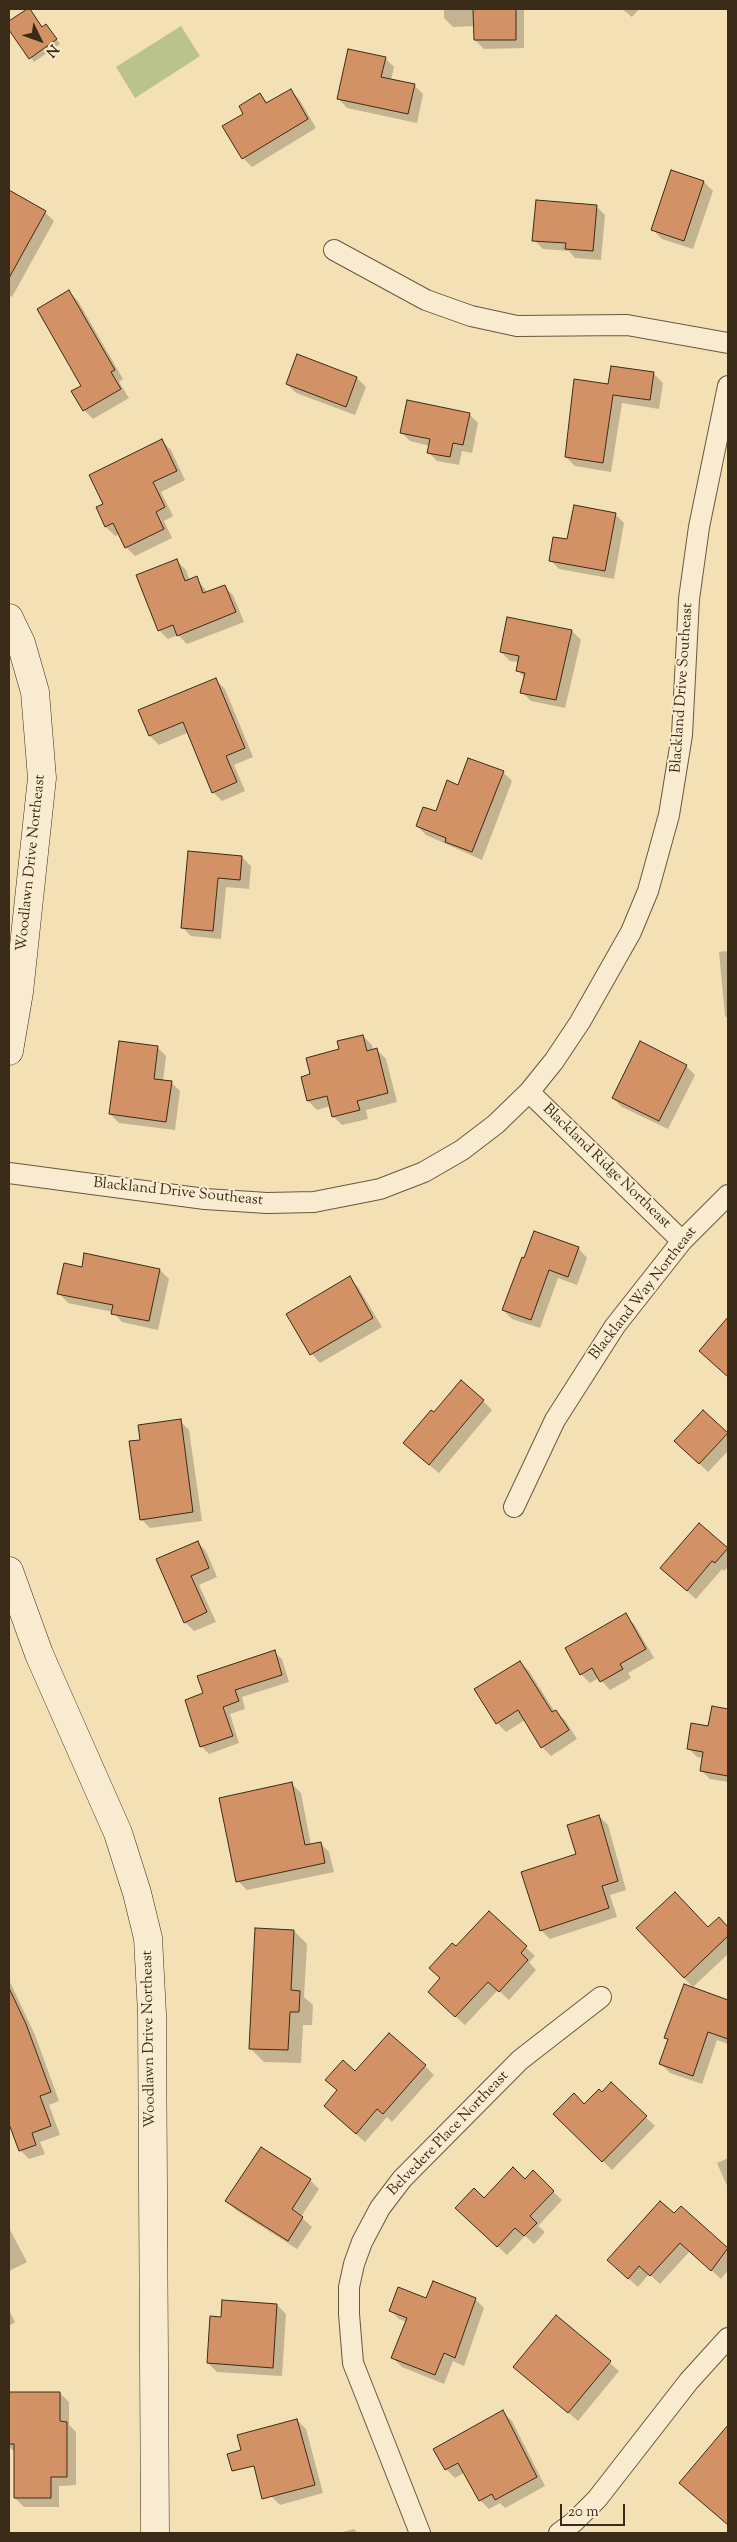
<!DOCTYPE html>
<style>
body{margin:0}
#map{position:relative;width:737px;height:2542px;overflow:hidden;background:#f4e0b5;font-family:"Sorts Mill Goudy",serif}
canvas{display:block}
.frame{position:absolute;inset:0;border:10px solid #3a2b18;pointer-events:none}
.north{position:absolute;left:15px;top:15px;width:50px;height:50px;-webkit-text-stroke:4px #f8ebcf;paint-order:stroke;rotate:132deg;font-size:14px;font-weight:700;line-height:20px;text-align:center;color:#3a2b18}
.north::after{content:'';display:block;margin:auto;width:18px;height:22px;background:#3a2b18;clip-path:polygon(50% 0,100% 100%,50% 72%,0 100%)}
.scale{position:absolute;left:560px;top:2504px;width:65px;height:22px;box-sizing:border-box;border:2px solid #3a2b18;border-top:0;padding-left:6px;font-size:15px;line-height:18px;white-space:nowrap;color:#3a2b18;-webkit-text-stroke:4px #f8ebcf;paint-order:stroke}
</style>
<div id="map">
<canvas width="737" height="2542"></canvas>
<div class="frame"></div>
<div class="north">N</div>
<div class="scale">20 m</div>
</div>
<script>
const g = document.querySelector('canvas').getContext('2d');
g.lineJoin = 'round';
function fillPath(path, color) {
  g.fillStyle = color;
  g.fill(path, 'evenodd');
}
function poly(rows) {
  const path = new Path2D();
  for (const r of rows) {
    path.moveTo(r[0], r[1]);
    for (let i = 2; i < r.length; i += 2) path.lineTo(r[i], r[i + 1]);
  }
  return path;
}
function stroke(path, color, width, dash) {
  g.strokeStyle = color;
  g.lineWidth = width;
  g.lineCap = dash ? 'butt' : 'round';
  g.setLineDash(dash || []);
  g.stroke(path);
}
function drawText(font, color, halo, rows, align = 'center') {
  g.font = font + ' "Sorts Mill Goudy",serif';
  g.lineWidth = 4;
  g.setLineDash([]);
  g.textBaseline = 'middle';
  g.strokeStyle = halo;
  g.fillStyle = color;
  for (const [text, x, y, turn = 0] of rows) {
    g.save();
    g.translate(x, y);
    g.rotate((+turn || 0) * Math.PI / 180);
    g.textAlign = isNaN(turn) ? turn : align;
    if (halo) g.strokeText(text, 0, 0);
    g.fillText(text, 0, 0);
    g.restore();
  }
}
fillPath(poly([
 [181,26,200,56,135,98,116,67]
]), '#bac28e');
fillPath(poly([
 [29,9,43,28,46,26,50,30,60,44,34,62,9,28,9,23],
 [444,9,524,9,524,48,484,49,475,40,475,26,453,27,444,18],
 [622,9,639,9,632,17],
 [385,58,394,67,391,80,414,85,423,94,417,123,347,108,338,98],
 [290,90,299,99,316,128,252,167,243,158,245,114,260,95,268,103],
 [672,172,704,182,713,191,693,249,662,239,653,230],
 [9,192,45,212,54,221,12,297,9,295],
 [596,206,605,215,601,260,575,258,569,251,543,249,534,240],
 [69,292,78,301,123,379,119,382,129,398,93,419,84,410],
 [654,374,663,383,659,409,622,403,611,472,575,466,566,457,609,386],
 [357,378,366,387,355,415,296,393,287,384],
 [469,414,478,423,472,453,462,451,459,465,437,461,428,452,430,446,410,441,401,432],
 [162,441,171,450,185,480,161,492,173,516,164,521,172,538,135,556,126,547,120,534,115,536,106,527,97,508,104,504],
 [615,514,624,523,614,579,559,569,550,560,568,541],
 [177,561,186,570,190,581,196,578,208,593,224,586,233,595,244,622,187,644,178,635,168,639,159,630],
 [508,618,572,631,581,640,565,708,531,701,522,692,525,678,517,670,519,662,510,661,501,652],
 [216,680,225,689,253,757,234,765,245,791,222,801,213,792,189,732,159,745,150,736],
 [503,772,512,781,482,860,426,835,417,826,436,813,459,786],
 [189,852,242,857,251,866,249,889,226,887,221,939,191,936,182,927],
 [728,951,728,1019,725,1016,719,952],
 [363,1036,372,1045,373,1051,377,1050,386,1059,397,1102,366,1110,368,1119,342,1125,333,1116,330,1106,317,1110,308,1101,302,1078,312,1075,340,1050],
 [157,1047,166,1056,163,1081,171,1082,180,1091,175,1130,119,1123,110,1114],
 [686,1066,695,1075,668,1129,622,1107,613,1098],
 [578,1248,587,1258,577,1285,558,1278,540,1328,512,1319,503,1310,525,1259],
 [83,1268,160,1270,169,1279,158,1330,122,1322,113,1312,68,1303,59,1293],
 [349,1278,358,1287,382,1327,320,1363,312,1354],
 [728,1319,728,1376,700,1351],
 [483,1401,492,1410,439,1473,413,1452,434,1413],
 [703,1412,728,1435,728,1451,708,1472,676,1441],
 [180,1421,189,1430,202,1521,150,1528,141,1519,141,1441],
 [699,1525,728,1550,728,1567,724,1571,722,1569,696,1599,671,1577],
 [197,1542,206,1551,217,1577,199,1585,216,1622,194,1631,185,1622,158,1560],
 [625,1615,634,1624,654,1658,628,1673,631,1678,610,1690,599,1678,590,1683,581,1674],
 [274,1652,282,1659,289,1682,242,1697,245,1709,230,1714,239,1743,209,1754,201,1746,205,1694],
 [520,1662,529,1671,555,1712,565,1720,577,1739,551,1756,542,1747,525,1720,506,1732,497,1723],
 [713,1707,728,1710,728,1782,710,1779,701,1770,703,1758,697,1757,688,1748,709,1728],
 [292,1784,301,1793,311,1845,320,1843,329,1852,334,1872,247,1890,238,1881],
 [599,1816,608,1825,626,1890,610,1895,617,1917,550,1939,541,1930],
 [489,1913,535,1956,529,1962,536,1970,509,2000,498,1990,465,2025,438,2001,456,1948],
 [719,1919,728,1928,728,1954,693,1987,684,1978,708,1929],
 [294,1931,307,1944,304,1997,313,2005,312,2025,303,2025,301,2063,264,2062,250,2048],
 [9,1980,35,2035,59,2101,49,2105,60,2135,40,2142,45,2154,29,2159,20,2150,9,2120],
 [685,1986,728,2001,728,2044,717,2040,702,2084,670,2073,661,2064,669,2041,666,2038],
 [425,2066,434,2075,392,2122,387,2117,365,2142,334,2115,355,2073],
 [611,2084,655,2126,612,2170,555,2114,584,2106,602,2094],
 [728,2158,728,2188,717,2163],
 [533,2172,562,2200,538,2226,545,2232,534,2244,525,2236,507,2255,466,2217,484,2200,525,2180],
 [310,2180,319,2189,301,2217,312,2227,297,2249,236,2210,227,2201],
 [681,2207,728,2250,728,2270,721,2279,690,2251,660,2284,649,2274,638,2287,618,2269],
 [9,2228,27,2262,9,2271],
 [427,2299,475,2299,484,2308,464,2366,453,2361,444,2384,402,2367,393,2358,407,2322,399,2319,390,2310],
 [277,2305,286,2314,282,2376,217,2372,208,2363,222,2318],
 [9,2310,15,2322,9,2326],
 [556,2317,619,2371,578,2421,515,2367],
 [9,2393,60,2393,69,2402,69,2425,76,2432,76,2485,59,2486,59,2507,24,2507,15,2498,15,2452,9,2447],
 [503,2412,512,2421,545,2486,505,2508,500,2503,489,2509,480,2500,464,2473,455,2478,446,2469],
 [297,2420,306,2429,323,2493,280,2505,271,2496],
 [728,2427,728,2525,681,2483],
 [354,2529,358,2533,339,2533]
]), '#0003');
const building = poly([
 [27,9,30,9,42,27,46,24,57,39,29,59,9,30,9,21,27,9],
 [473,9,516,9,516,40,474,40,473,9],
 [348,49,386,57,381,77,415,84,408,114,337,99,348,49],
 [291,89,308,119,242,159,222,126,243,114,239,106,260,93,266,103,291,89],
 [671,170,704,181,684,241,651,230,671,170],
 [9,190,46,211,9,278,9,190],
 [536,200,597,205,593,251,565,249,566,243,532,241,536,200],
 [69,290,115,370,111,372,121,389,83,411,71,391,81,386,37,309,69,290],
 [297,354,357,377,346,407,286,384,297,354],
 [611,366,654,372,650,400,613,395,603,463,565,457,574,379,608,384,611,366],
 [407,400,470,413,463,445,453,443,450,457,427,453,430,439,400,433,407,400],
 [162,439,177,471,153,482,165,507,156,512,164,529,125,548,113,523,105,527,96,507,103,504,89,475,162,439],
 [574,505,616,513,605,571,549,561,553,537,567,539,574,505],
 [177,559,185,581,197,576,203,593,225,585,236,612,177,636,173,625,158,631,136,575,177,559],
 [507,617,572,630,556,700,520,693,525,673,516,671,519,656,500,652,507,617],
 [216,678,245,748,226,756,237,782,212,793,183,722,149,736,138,710,216,678],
 [468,758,504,771,472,852,445,842,446,838,416,826,423,807,436,811,447,780,458,785,468,758],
 [188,851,242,856,240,880,218,878,213,931,181,928,188,851],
 [363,1035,367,1051,377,1048,388,1093,357,1101,360,1110,332,1117,327,1096,307,1101,301,1077,310,1074,306,1058,339,1049,337,1041,363,1035],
 [119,1041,158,1046,154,1079,172,1081,166,1122,109,1114,119,1041],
 [640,1041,687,1065,659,1121,612,1098,640,1041],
 [534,1231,579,1247,568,1277,549,1270,531,1320,502,1310,522,1257,524,1258,534,1231],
 [84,1253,160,1269,149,1321,111,1314,113,1305,57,1294,64,1263,82,1267,84,1253],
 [350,1276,373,1318,310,1355,286,1314,350,1276],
 [728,1317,728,1377,699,1351,728,1317],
 [461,1380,484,1400,429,1465,403,1443,431,1410,434,1412,461,1380],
 [703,1410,728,1433,699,1464,674,1441,703,1410],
 [181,1419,193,1512,140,1520,129,1441,140,1440,138,1425,181,1419],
 [699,1523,728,1548,715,1563,712,1561,687,1591,660,1568,699,1523],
 [198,1541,209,1568,191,1576,207,1612,184,1623,156,1559,198,1541],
 [626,1613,646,1649,620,1664,623,1669,600,1682,592,1668,580,1675,565,1648,626,1613],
 [275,1650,282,1675,235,1690,239,1701,223,1707,233,1736,200,1747,185,1700,203,1693,197,1676,275,1650],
 [520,1661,552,1712,556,1710,569,1730,541,1748,518,1710,496,1724,474,1689,520,1661],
 [712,1706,728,1709,728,1776,700,1771,703,1752,687,1749,691,1723,708,1726,712,1706],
 [292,1782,305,1845,321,1842,325,1863,236,1882,219,1798,292,1782],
 [599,1815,618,1881,602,1886,609,1908,540,1931,521,1872,576,1854,567,1825,599,1815],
 [675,1892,708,1927,719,1917,728,1927,728,1936,684,1978,636,1928,675,1892],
 [489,1911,527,1946,521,1953,528,1960,499,1992,488,1982,455,2017,428,1992,440,1978,429,1968,452,1943,456,1946,489,1911],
 [255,1928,294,1930,291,1990,300,1991,299,2012,290,2012,288,2050,249,2049,255,1928],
 [684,1984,728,2000,728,2039,708,2032,693,2076,659,2064,668,2039,664,2038,684,1984],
 [9,1988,26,2024,51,2092,40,2096,51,2126,32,2133,36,2145,19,2151,9,2124,9,1988],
 [389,2033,426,2065,383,2114,377,2109,356,2134,324,2106,337,2090,325,2080,343,2060,355,2071,389,2033],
 [611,2082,647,2116,602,2162,553,2114,574,2093,584,2104,599,2089,602,2092,611,2082],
 [261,2147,311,2179,292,2209,303,2217,288,2241,225,2201,261,2147],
 [513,2167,525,2179,533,2170,554,2191,530,2216,537,2223,524,2236,515,2228,497,2247,455,2208,474,2188,484,2198,513,2167],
 [660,2201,674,2213,681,2206,728,2248,711,2271,680,2243,650,2276,639,2266,628,2279,607,2260,660,2201],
 [433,2281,476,2298,455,2358,444,2353,435,2375,391,2358,407,2318,389,2311,398,2287,426,2298,433,2281],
 [222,2300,277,2304,273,2368,207,2363,210,2316,221,2317,222,2300],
 [556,2315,611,2361,568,2413,513,2367,556,2315],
 [9,2392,60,2392,60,2421,67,2422,67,2477,51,2477,51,2498,14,2498,14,2444,9,2444,9,2392],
 [503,2410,537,2477,495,2500,492,2494,479,2501,458,2463,445,2470,433,2449,503,2410],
 [297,2419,315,2485,262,2499,254,2466,232,2471,227,2454,241,2450,237,2435,297,2419],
 [728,2425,728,2525,679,2483,728,2425]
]);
fillPath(building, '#d39265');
stroke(building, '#3a2b18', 1);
const street = poly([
 [334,250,426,300,471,316,517,326,627,325,728,343],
 [529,1092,682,1241],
 [9,1173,205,1199,267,1203,314,1202,380,1189,424,1172,462,1150,496,1124,529,1092,554,1061,580,1022,631,932,648,891,669,815,682,735,689,599,699,527,728,386],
 [514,1507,555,1420,615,1326,682,1241,728,1195],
 [420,2533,353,2363,349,2314,349,2287,354,2264,362,2242,380,2208,402,2179,520,2060,601,1997],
 [559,2533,574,2522,597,2499,689,2381,728,2338]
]);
const secondary = poly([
 [9,618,21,643,35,692,42,778,19,992,9,1051],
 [9,1571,39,1654,118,1833,137,1893,148,1938,152,2014,155,2533]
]);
stroke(street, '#68583f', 22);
stroke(secondary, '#3a2b18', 29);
stroke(street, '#f8ebcf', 20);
stroke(secondary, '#f8ebcf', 28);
drawText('15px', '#3a2b18', '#f8ebcf', [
 ["Blackland Drive Southeast",683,688,-86],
 ["Woodlawn Drive Northeast",32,863,-84],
 ["Blackland Ridge Northeast",606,1167,44],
 ["Blackland Drive Southeast",178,1193,6],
 ["Blackland Way Northeast",644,1294,-52],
 ["Woodlawn Drive Northeast",150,2039,-91],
 ["Belvedere Place Northeast",449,2134,-46]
]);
</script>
